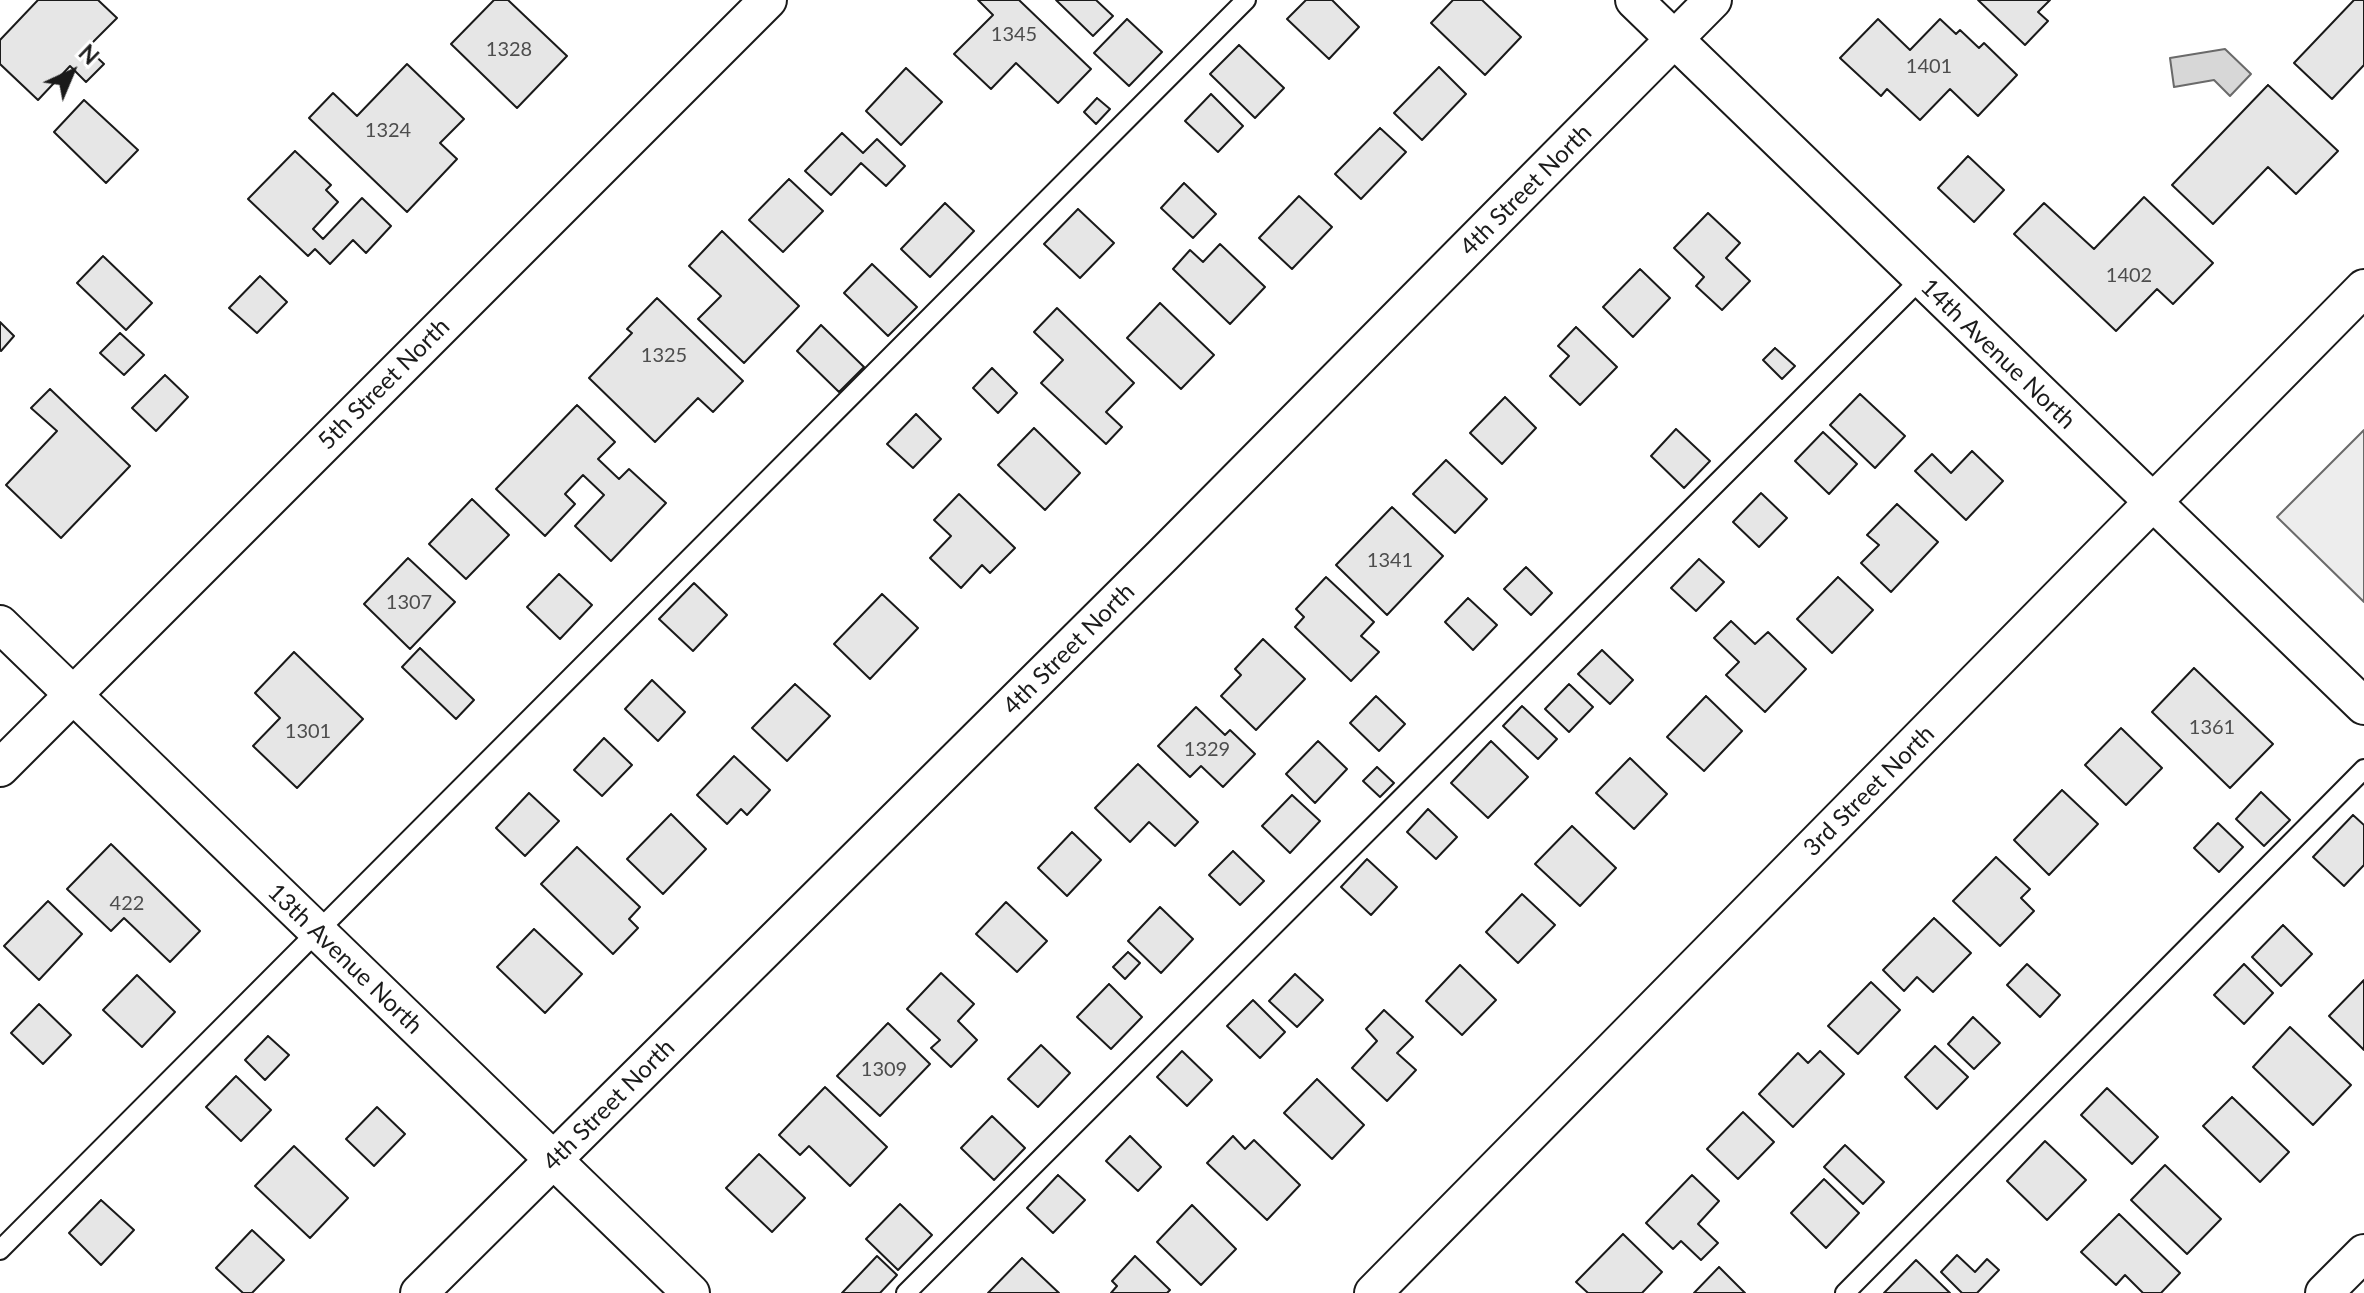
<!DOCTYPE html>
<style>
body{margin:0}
#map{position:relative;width:2364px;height:1293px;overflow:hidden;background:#fff;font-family:Lato,sans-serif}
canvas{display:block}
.north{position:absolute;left:32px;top:32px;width:80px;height:80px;-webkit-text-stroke:6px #fff;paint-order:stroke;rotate:44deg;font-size:22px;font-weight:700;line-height:32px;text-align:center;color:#1a1a1a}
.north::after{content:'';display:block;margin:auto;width:28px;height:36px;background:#1a1a1a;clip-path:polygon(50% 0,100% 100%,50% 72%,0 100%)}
</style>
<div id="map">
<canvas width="2364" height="1293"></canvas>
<div class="north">N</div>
</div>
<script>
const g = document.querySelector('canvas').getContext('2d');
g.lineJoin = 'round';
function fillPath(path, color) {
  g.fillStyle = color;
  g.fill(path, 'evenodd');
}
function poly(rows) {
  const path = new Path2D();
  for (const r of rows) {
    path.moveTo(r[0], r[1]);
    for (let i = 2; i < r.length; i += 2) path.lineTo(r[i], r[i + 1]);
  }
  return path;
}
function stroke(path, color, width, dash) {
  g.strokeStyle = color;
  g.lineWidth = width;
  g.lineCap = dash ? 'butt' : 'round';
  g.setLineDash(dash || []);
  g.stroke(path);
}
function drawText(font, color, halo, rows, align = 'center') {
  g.font = font + ' Lato,sans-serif';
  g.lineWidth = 6;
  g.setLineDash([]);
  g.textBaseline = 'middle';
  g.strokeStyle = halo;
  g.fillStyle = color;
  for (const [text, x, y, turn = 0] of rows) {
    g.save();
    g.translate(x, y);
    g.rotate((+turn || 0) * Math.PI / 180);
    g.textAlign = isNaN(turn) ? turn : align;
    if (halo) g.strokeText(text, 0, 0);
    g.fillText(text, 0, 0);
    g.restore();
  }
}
const built = poly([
 [2364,430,2364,602,2277,517,2364,430]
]);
fillPath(built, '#ededed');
stroke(built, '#6a6a6a', 2);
const water = poly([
 [2225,49,2251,74,2230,96,2214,80,2174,87,2170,58,2225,49]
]);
fillPath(water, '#d7d7d7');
stroke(water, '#6a6a6a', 2);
const building = poly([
 [38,0,98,0,117,18,87,48,104,64,86,82,70,66,38,100,0,64,0,40,38,0],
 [494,0,508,0,567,56,517,108,451,44,494,0],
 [978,0,1019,0,1091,69,1058,103,1016,63,991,89,954,54,993,15,978,0],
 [1056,0,1096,0,1113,16,1093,36,1056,0],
 [1306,0,1332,0,1359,27,1329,59,1287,19,1306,0],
 [1453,0,1482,0,1521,37,1485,75,1431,23,1453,0],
 [1978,0,2050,0,2038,12,2048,21,2025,45,1978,0],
 [2354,0,2364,0,2364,65,2332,99,2294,63,2354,0],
 [1127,19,1162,52,1129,86,1094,53,1127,19],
 [1878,19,1910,50,1940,19,1956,34,1960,30,1979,48,1984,43,2017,75,1978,116,1950,89,1920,120,1887,89,1881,96,1840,58,1878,19],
 [1239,45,1284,88,1255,118,1210,74,1239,45],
 [407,64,464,119,440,143,457,159,407,212,309,118,333,93,357,116,407,64],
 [1439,67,1466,94,1422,140,1394,113,1439,67],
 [906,68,942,102,901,145,866,111,906,68],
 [2268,85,2338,151,2296,194,2268,167,2213,224,2172,185,2268,85],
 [1211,94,1243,126,1218,152,1185,121,1211,94],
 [1097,98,1110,109,1096,124,1084,112,1097,98],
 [84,100,138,150,106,183,54,132,84,100],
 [1380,128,1406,152,1361,199,1335,174,1380,128],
 [842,133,863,153,877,139,905,166,886,186,861,163,831,195,805,171,842,133],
 [295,151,331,185,326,190,338,202,313,229,323,239,362,198,391,226,366,253,353,240,330,264,315,249,308,256,248,199,295,151],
 [1968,156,2004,190,1974,222,1938,188,1968,156],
 [789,179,823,211,783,252,749,220,789,179],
 [1184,183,1216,214,1193,238,1161,208,1184,183],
 [1299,196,1332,227,1292,269,1259,238,1299,196],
 [2144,197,2213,263,2173,304,2157,289,2116,331,2014,234,2044,203,2094,249,2144,197],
 [945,203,974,231,930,277,901,249,945,203],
 [1078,209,1114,243,1080,278,1044,244,1078,209],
 [1708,213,1740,243,1726,258,1750,281,1722,310,1696,286,1704,277,1674,248,1708,213],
 [722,231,799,306,744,363,698,319,721,296,689,266,722,231],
 [1220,244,1265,287,1230,324,1173,269,1190,250,1203,262,1220,244],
 [103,256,152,303,126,330,77,283,103,256],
 [872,264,917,307,888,336,844,293,872,264],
 [1640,269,1670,298,1633,337,1603,307,1640,269],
 [260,276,287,302,257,333,229,308,260,276],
 [657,298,743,381,713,412,698,398,655,442,589,378,632,333,627,329,657,298],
 [1160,303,1214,355,1181,389,1127,338,1160,303],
 [1057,308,1134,383,1106,412,1122,427,1106,444,1041,383,1063,360,1034,332,1057,308],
 [0,322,14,336,1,351,0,350,0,322],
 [821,325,864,367,839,392,797,351,821,325],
 [1576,327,1617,367,1580,405,1550,376,1569,356,1558,346,1576,327],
 [120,333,144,355,124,375,100,353,120,333],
 [1775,348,1795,366,1782,379,1763,360,1775,348],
 [992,368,1017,393,998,413,973,388,992,368],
 [165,375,188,397,156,431,132,408,165,375],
 [50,389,130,466,61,538,6,485,57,431,31,408,50,389],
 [1860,394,1905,436,1875,468,1830,425,1860,394],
 [1505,397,1536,428,1502,464,1470,433,1505,397],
 [577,405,615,442,598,459,619,479,629,469,666,503,611,561,575,526,604,495,583,475,565,494,575,504,545,536,496,489,577,405],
 [916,414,941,439,913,468,887,444,916,414],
 [1034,428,1080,473,1045,510,998,465,1034,428],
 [1676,429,1710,461,1684,488,1651,456,1676,429],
 [1823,432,1857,464,1829,494,1795,461,1823,432],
 [1972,451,2003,481,1966,520,1915,471,1932,454,1951,473,1972,451],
 [1446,460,1487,499,1455,533,1413,494,1446,460],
 [1761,493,1787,518,1759,547,1733,522,1761,493],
 [959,494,1015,548,990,573,982,565,961,588,930,558,951,536,934,520,959,494],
 [472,499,509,535,466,579,429,544,472,499],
 [1897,504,1938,542,1891,592,1861,563,1879,545,1867,535,1897,504],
 [1392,507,1443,556,1387,615,1336,565,1392,507],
 [408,558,455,602,410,649,364,604,408,558],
 [1699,559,1724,582,1696,611,1671,588,1699,559],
 [1526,567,1552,593,1531,615,1504,589,1526,567],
 [559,574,592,605,560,639,527,607,559,574],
 [1326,577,1374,622,1361,636,1379,652,1351,681,1295,627,1304,617,1296,609,1326,577],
 [1838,577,1873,610,1832,653,1797,619,1838,577],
 [694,583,727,615,693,651,659,619,694,583],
 [882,594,918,628,870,679,834,644,882,594],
 [1468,598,1497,625,1473,650,1445,622,1468,598],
 [1731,621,1755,644,1768,632,1806,669,1765,712,1726,675,1739,662,1714,638,1731,621],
 [1263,639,1305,679,1256,730,1221,696,1241,675,1235,669,1263,639],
 [420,648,474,700,456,719,402,667,420,648],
 [1602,650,1633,680,1610,704,1578,674,1602,650],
 [294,652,363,719,297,788,253,746,280,718,255,693,294,652],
 [2194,668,2273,744,2230,788,2152,712,2194,668],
 [652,680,685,712,658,741,625,709,652,680],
 [795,684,830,716,787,761,752,728,795,684],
 [1569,684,1593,707,1569,732,1545,709,1569,684],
 [1376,696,1405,724,1379,751,1350,723,1376,696],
 [1706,696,1742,731,1704,771,1667,737,1706,696],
 [1522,706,1557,739,1538,759,1503,726,1522,706],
 [1196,707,1225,735,1230,730,1255,754,1223,787,1201,766,1190,777,1158,746,1196,707],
 [2121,728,2162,768,2126,805,2085,765,2121,728],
 [604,738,632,765,602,796,574,770,604,738],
 [1318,741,1347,769,1315,803,1286,774,1318,741],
 [1491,741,1528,777,1488,818,1451,783,1491,741],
 [734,756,770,790,747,815,741,809,727,824,697,795,734,756],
 [1630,758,1667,794,1634,829,1596,793,1630,758],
 [1138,764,1198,822,1175,846,1149,822,1130,842,1095,808,1138,764],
 [1377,767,1394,783,1380,797,1363,781,1377,767],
 [2062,790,2098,824,2049,875,2014,840,2062,790],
 [2261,792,2290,820,2264,846,2236,819,2261,792],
 [529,793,559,821,525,856,496,828,529,793],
 [1292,795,1320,821,1290,853,1262,826,1292,795],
 [1428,809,1457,837,1436,859,1407,832,1428,809],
 [671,814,706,849,663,894,627,859,671,814],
 [2353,815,2364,825,2364,865,2344,886,2313,857,2353,815],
 [2218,823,2243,847,2219,872,2194,848,2218,823],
 [1572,826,1616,868,1580,906,1535,864,1572,826],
 [1072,832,1101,860,1067,896,1038,868,1072,832],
 [111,844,200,931,170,962,124,918,111,931,67,889,111,844],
 [577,847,640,907,629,919,638,928,613,954,541,884,577,847],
 [1233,851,1264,881,1240,905,1209,875,1233,851],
 [1996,857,2030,889,2021,898,2034,911,2000,946,1953,901,1996,857],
 [1367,859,1397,887,1371,915,1341,887,1367,859],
 [1522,894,1555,925,1518,963,1486,932,1522,894],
 [48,901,82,934,39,980,4,946,48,901],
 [1006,902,1047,941,1017,972,976,934,1006,902],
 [1160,907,1193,939,1161,973,1128,941,1160,907],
 [1934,918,1971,953,1933,992,1917,977,1904,991,1883,970,1934,918],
 [2283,925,2312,954,2281,986,2252,957,2283,925],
 [534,929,582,974,545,1013,497,967,534,929],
 [1128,952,1140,963,1125,979,1113,967,1128,952],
 [2027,964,2060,995,2040,1017,2007,985,2027,964],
 [2244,964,2273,993,2244,1024,2214,995,2244,964],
 [1460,965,1496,1000,1462,1035,1426,1001,1460,965],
 [941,973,974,1004,958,1021,977,1040,951,1067,931,1048,940,1040,907,1009,941,973],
 [1295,974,1323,1000,1297,1027,1269,1001,1295,974],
 [137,975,175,1012,142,1047,103,1010,137,975],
 [2364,980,2364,1050,2329,1016,2364,980],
 [1871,982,1900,1010,1858,1054,1828,1026,1871,982],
 [1109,984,1142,1017,1111,1049,1077,1017,1109,984],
 [1253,1000,1285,1032,1260,1058,1227,1026,1253,1000],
 [39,1004,71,1035,43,1064,11,1033,39,1004],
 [1384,1010,1413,1037,1397,1053,1416,1070,1387,1101,1352,1068,1377,1041,1366,1029,1384,1010],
 [1973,1017,2000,1043,1974,1069,1948,1044,1973,1017],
 [888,1023,930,1064,880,1116,837,1076,888,1023],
 [2290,1027,2351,1085,2313,1125,2253,1067,2290,1027],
 [268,1036,289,1055,265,1080,245,1060,268,1036],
 [1041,1045,1070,1073,1038,1107,1008,1079,1041,1045],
 [1935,1046,1968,1077,1937,1109,1905,1077,1935,1046],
 [1182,1051,1212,1080,1187,1106,1157,1077,1182,1051],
 [1820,1051,1844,1074,1793,1127,1759,1094,1798,1053,1808,1063,1820,1051],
 [236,1076,271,1110,241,1141,206,1107,236,1076],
 [1317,1079,1364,1125,1332,1159,1284,1113,1317,1079],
 [825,1087,887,1147,850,1186,809,1146,800,1155,779,1135,825,1087],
 [2107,1088,2158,1137,2132,1164,2081,1115,2107,1088],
 [2232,1097,2289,1152,2260,1182,2203,1126,2232,1097],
 [377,1107,405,1134,374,1166,346,1139,377,1107],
 [1743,1112,1774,1142,1738,1179,1707,1149,1743,1112],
 [992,1116,1025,1148,994,1180,961,1148,992,1116],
 [1130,1136,1161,1167,1138,1191,1106,1161,1130,1136],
 [1233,1136,1245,1149,1254,1140,1300,1185,1267,1220,1207,1163,1233,1136],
 [2045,1141,2086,1180,2047,1220,2007,1181,2045,1141],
 [1845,1145,1884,1182,1863,1204,1824,1167,1845,1145],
 [294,1146,348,1198,310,1238,255,1186,294,1146],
 [759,1154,805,1198,772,1232,726,1188,759,1154],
 [2165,1165,2221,1219,2187,1254,2131,1200,2165,1165],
 [1058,1175,1085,1200,1053,1233,1027,1208,1058,1175],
 [1692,1175,1719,1201,1698,1224,1718,1243,1701,1260,1681,1241,1673,1249,1646,1223,1692,1175],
 [1824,1179,1859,1213,1826,1248,1791,1213,1824,1179],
 [101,1200,134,1230,101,1265,69,1233,101,1200],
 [900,1204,932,1235,898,1270,866,1239,900,1204],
 [1192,1205,1236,1249,1201,1285,1157,1242,1192,1205],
 [2119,1214,2180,1273,2161,1293,2143,1293,2125,1275,2116,1285,2081,1252,2119,1214],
 [252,1230,284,1260,252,1293,243,1293,216,1268,252,1230],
 [1623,1234,1662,1272,1642,1293,1588,1293,1576,1282,1623,1234],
 [1957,1255,1975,1272,1987,1259,1999,1270,1977,1293,1962,1293,1941,1272,1957,1255],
 [877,1256,897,1275,880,1293,842,1293,877,1256],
 [1135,1256,1170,1290,1167,1293,1111,1293,1117,1286,1112,1281,1135,1256],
 [1022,1258,1059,1293,988,1293,1022,1258],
 [1916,1260,1950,1293,1884,1293,1916,1260],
 [1719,1267,1745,1293,1694,1293,1719,1267]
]);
fillPath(building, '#e6e6e6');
stroke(building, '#1a1a1a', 2);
const lane = poly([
 [0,1250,1246,0],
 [906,1293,1921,279],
 [1845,1293,2364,769]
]);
const street = poly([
 [1634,0,2364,706],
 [0,624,691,1293],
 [0,768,768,0],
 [419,1293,1162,556,1713,0],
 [1373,1293,2364,288],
 [2324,1293,2364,1253]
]);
stroke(lane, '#1a1a1a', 22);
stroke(street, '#1a1a1a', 40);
stroke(lane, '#fff', 18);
stroke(street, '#fff', 36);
drawText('20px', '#4d4d4d', null, [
 ["1345",1014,35],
 ["1328",509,50],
 ["1401",1929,67],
 ["1324",388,131],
 ["1402",2129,276],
 ["1325",664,356],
 ["1341",1390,561],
 ["1307",409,603],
 ["1361",2212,728],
 ["1301",308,732],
 ["1329",1207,750],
 ["422",127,904],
 ["1309",884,1070]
]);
drawText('24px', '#1a1a1a', '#fff', [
 ["4th Street North",1526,190,-45],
 ["14th Avenue North",1998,354,44],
 ["5th Street North",384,384,-45],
 ["4th Street North",1069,649,-45],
 ["3rd Street North",1869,791,-45],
 ["13th Avenue North",345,959,44],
 ["4th Street North",609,1105,-45]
]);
</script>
